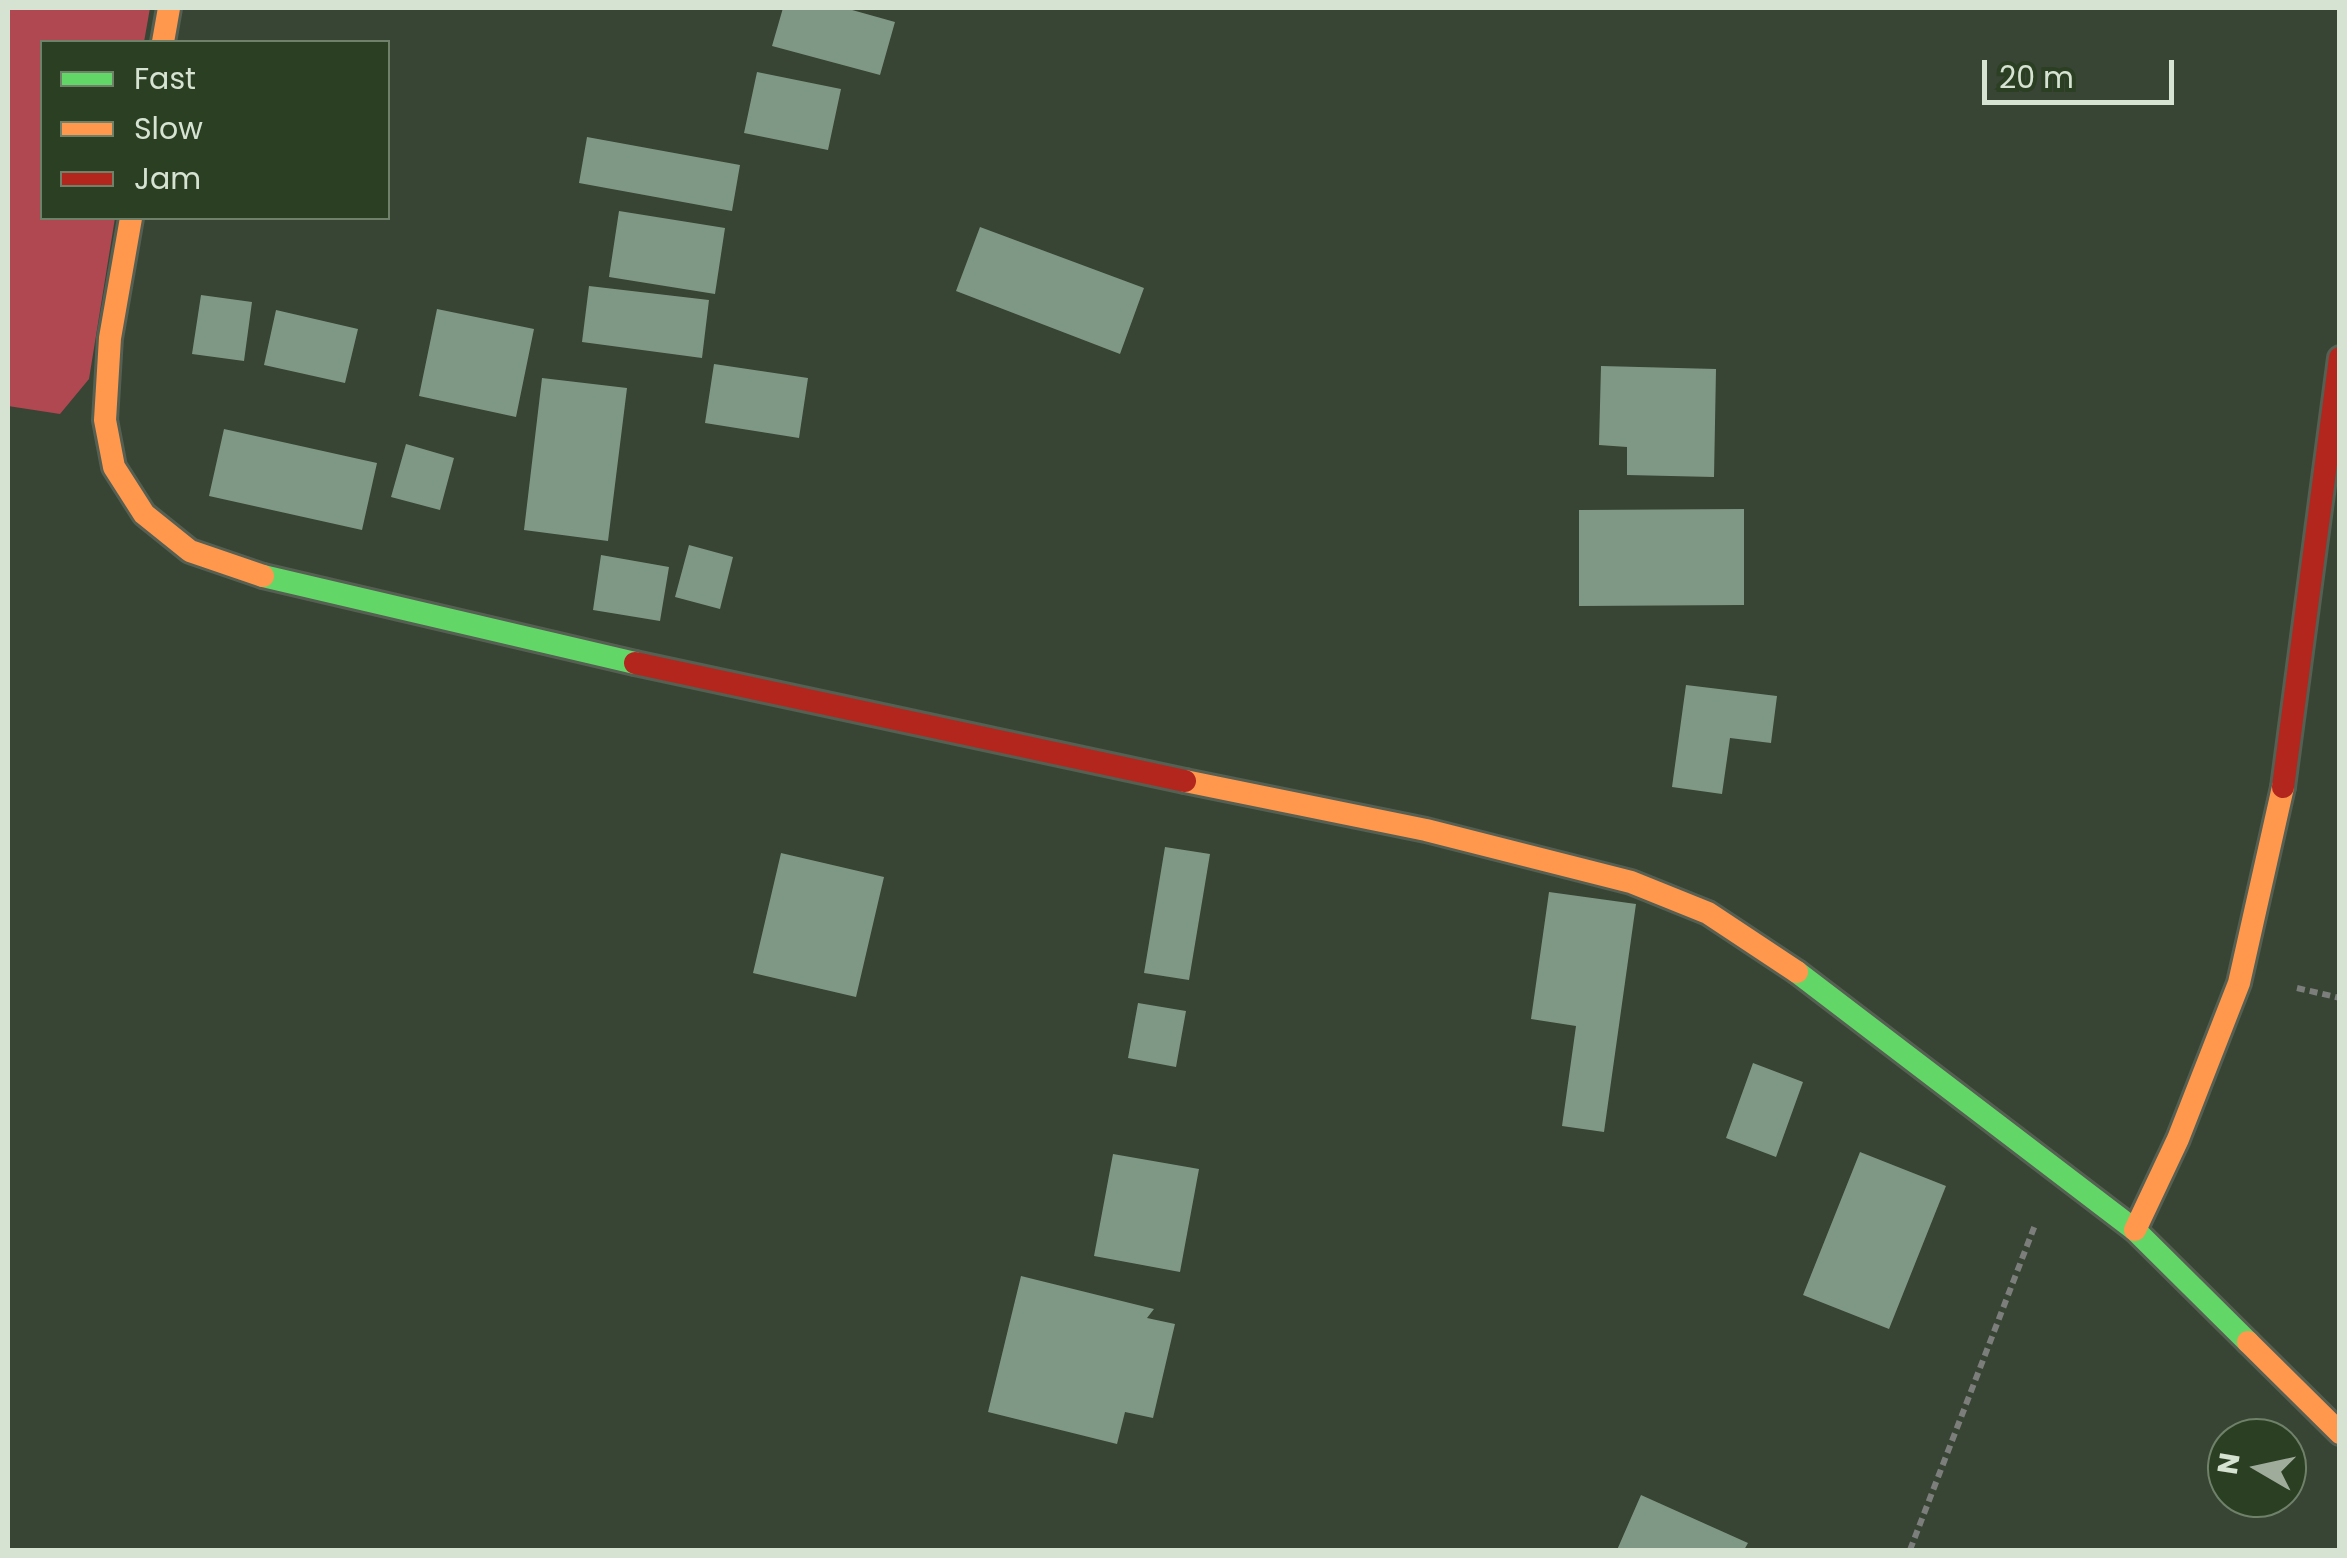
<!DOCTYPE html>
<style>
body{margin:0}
#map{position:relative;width:2347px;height:1558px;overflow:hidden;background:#384434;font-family:Poppins,sans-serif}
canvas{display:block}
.frame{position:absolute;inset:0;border:10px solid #d6e3d2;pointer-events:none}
.legend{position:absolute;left:40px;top:40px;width:350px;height:180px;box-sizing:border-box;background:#2b3f23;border:2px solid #6f8169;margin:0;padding:12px 18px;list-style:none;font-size:30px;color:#d6e3d2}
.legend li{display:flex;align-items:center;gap:20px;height:50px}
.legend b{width:50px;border:2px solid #6f8169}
.north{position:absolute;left:2207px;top:1418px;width:100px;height:100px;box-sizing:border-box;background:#2b3f23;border:2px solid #6f8169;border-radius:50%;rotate:279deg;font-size:28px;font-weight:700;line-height:40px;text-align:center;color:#d6e3d2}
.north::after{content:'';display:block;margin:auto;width:35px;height:45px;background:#9fab9b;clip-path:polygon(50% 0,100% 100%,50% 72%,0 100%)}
.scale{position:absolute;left:1982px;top:60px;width:192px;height:45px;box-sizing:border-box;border:5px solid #d6e3d2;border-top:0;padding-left:12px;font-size:30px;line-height:35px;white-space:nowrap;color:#d6e3d2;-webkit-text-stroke:8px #2b3f23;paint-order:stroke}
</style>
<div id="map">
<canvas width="2347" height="1558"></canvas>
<div class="frame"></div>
<ul class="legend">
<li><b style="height:12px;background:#63d668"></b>Fast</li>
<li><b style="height:12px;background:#ff974d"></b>Slow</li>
<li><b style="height:12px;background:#b3261e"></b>Jam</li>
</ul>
<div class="north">N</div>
<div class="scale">20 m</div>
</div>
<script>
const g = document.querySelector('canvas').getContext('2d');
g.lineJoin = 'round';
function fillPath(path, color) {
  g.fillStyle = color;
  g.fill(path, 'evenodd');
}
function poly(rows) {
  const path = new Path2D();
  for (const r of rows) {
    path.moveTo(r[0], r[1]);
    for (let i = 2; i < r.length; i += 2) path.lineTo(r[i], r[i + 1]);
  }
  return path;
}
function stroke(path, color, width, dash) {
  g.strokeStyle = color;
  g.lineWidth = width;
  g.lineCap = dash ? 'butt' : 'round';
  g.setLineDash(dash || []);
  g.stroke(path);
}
fillPath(poly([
 [8,8,150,8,144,42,42,42,42,218,115,218,89,379,60,414,8,406]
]), '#af4851');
fillPath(poly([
 [783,8,845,8,895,22,880,75,772,46],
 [757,72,841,89,828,150,744,133],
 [587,137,740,165,732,211,579,183],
 [619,211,725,228,715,294,609,277],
 [980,227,1144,288,1120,354,956,291],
 [589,286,709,300,702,358,582,342],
 [201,295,252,302,244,361,192,354],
 [437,309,534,329,516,417,419,396],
 [276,310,358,329,345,383,264,365],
 [714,364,808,378,799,438,705,423],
 [1601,366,1716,369,1714,477,1627,475,1627,447,1599,445],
 [542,378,627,388,608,541,524,530],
 [224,429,377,463,362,530,209,496],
 [406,444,454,458,440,510,391,497],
 [1744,509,1744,605,1579,606,1579,510],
 [689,545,733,557,720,609,675,597],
 [601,555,669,567,660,621,593,610],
 [1686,685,1777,696,1771,743,1730,738,1722,794,1672,787],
 [1165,847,1210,854,1189,980,1144,973],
 [781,853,884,877,856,997,753,973],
 [1549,892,1636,904,1604,1132,1562,1126,1576,1026,1531,1019],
 [1138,1003,1186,1011,1176,1067,1128,1058],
 [1753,1063,1803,1082,1776,1157,1726,1138],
 [1860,1152,1946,1186,1889,1329,1803,1295],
 [1113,1154,1199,1169,1180,1272,1094,1256],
 [1021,1276,1154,1309,1147,1318,1175,1324,1153,1418,1125,1412,1117,1444,988,1412],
 [1641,1495,1748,1543,1744,1550,1617,1550]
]), '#7f9885');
const fast = poly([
 [263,576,635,663],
 [1797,972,2135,1230,2248,1342]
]);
const slow = poly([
 [163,42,169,8],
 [131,218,110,338,105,420,114,467,144,514,190,551,263,576],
 [1185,781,1426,830,1631,882,1708,913,1797,972],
 [2135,1230,2178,1139,2239,983,2283,787],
 [2248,1342,2340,1433]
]);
const jam = poly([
 [635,663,1185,781],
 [2283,787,2340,358]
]);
stroke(fast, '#555f52', 28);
stroke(slow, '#555f52', 28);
stroke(jam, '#555f52', 28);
stroke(poly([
 [2297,988,2340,998],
 [1910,1550,2035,1225]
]), '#7c7e7b', 6, [8, 5]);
stroke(fast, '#63d668', 22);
stroke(slow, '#ff974d', 22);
stroke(jam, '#b3261e', 22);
</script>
